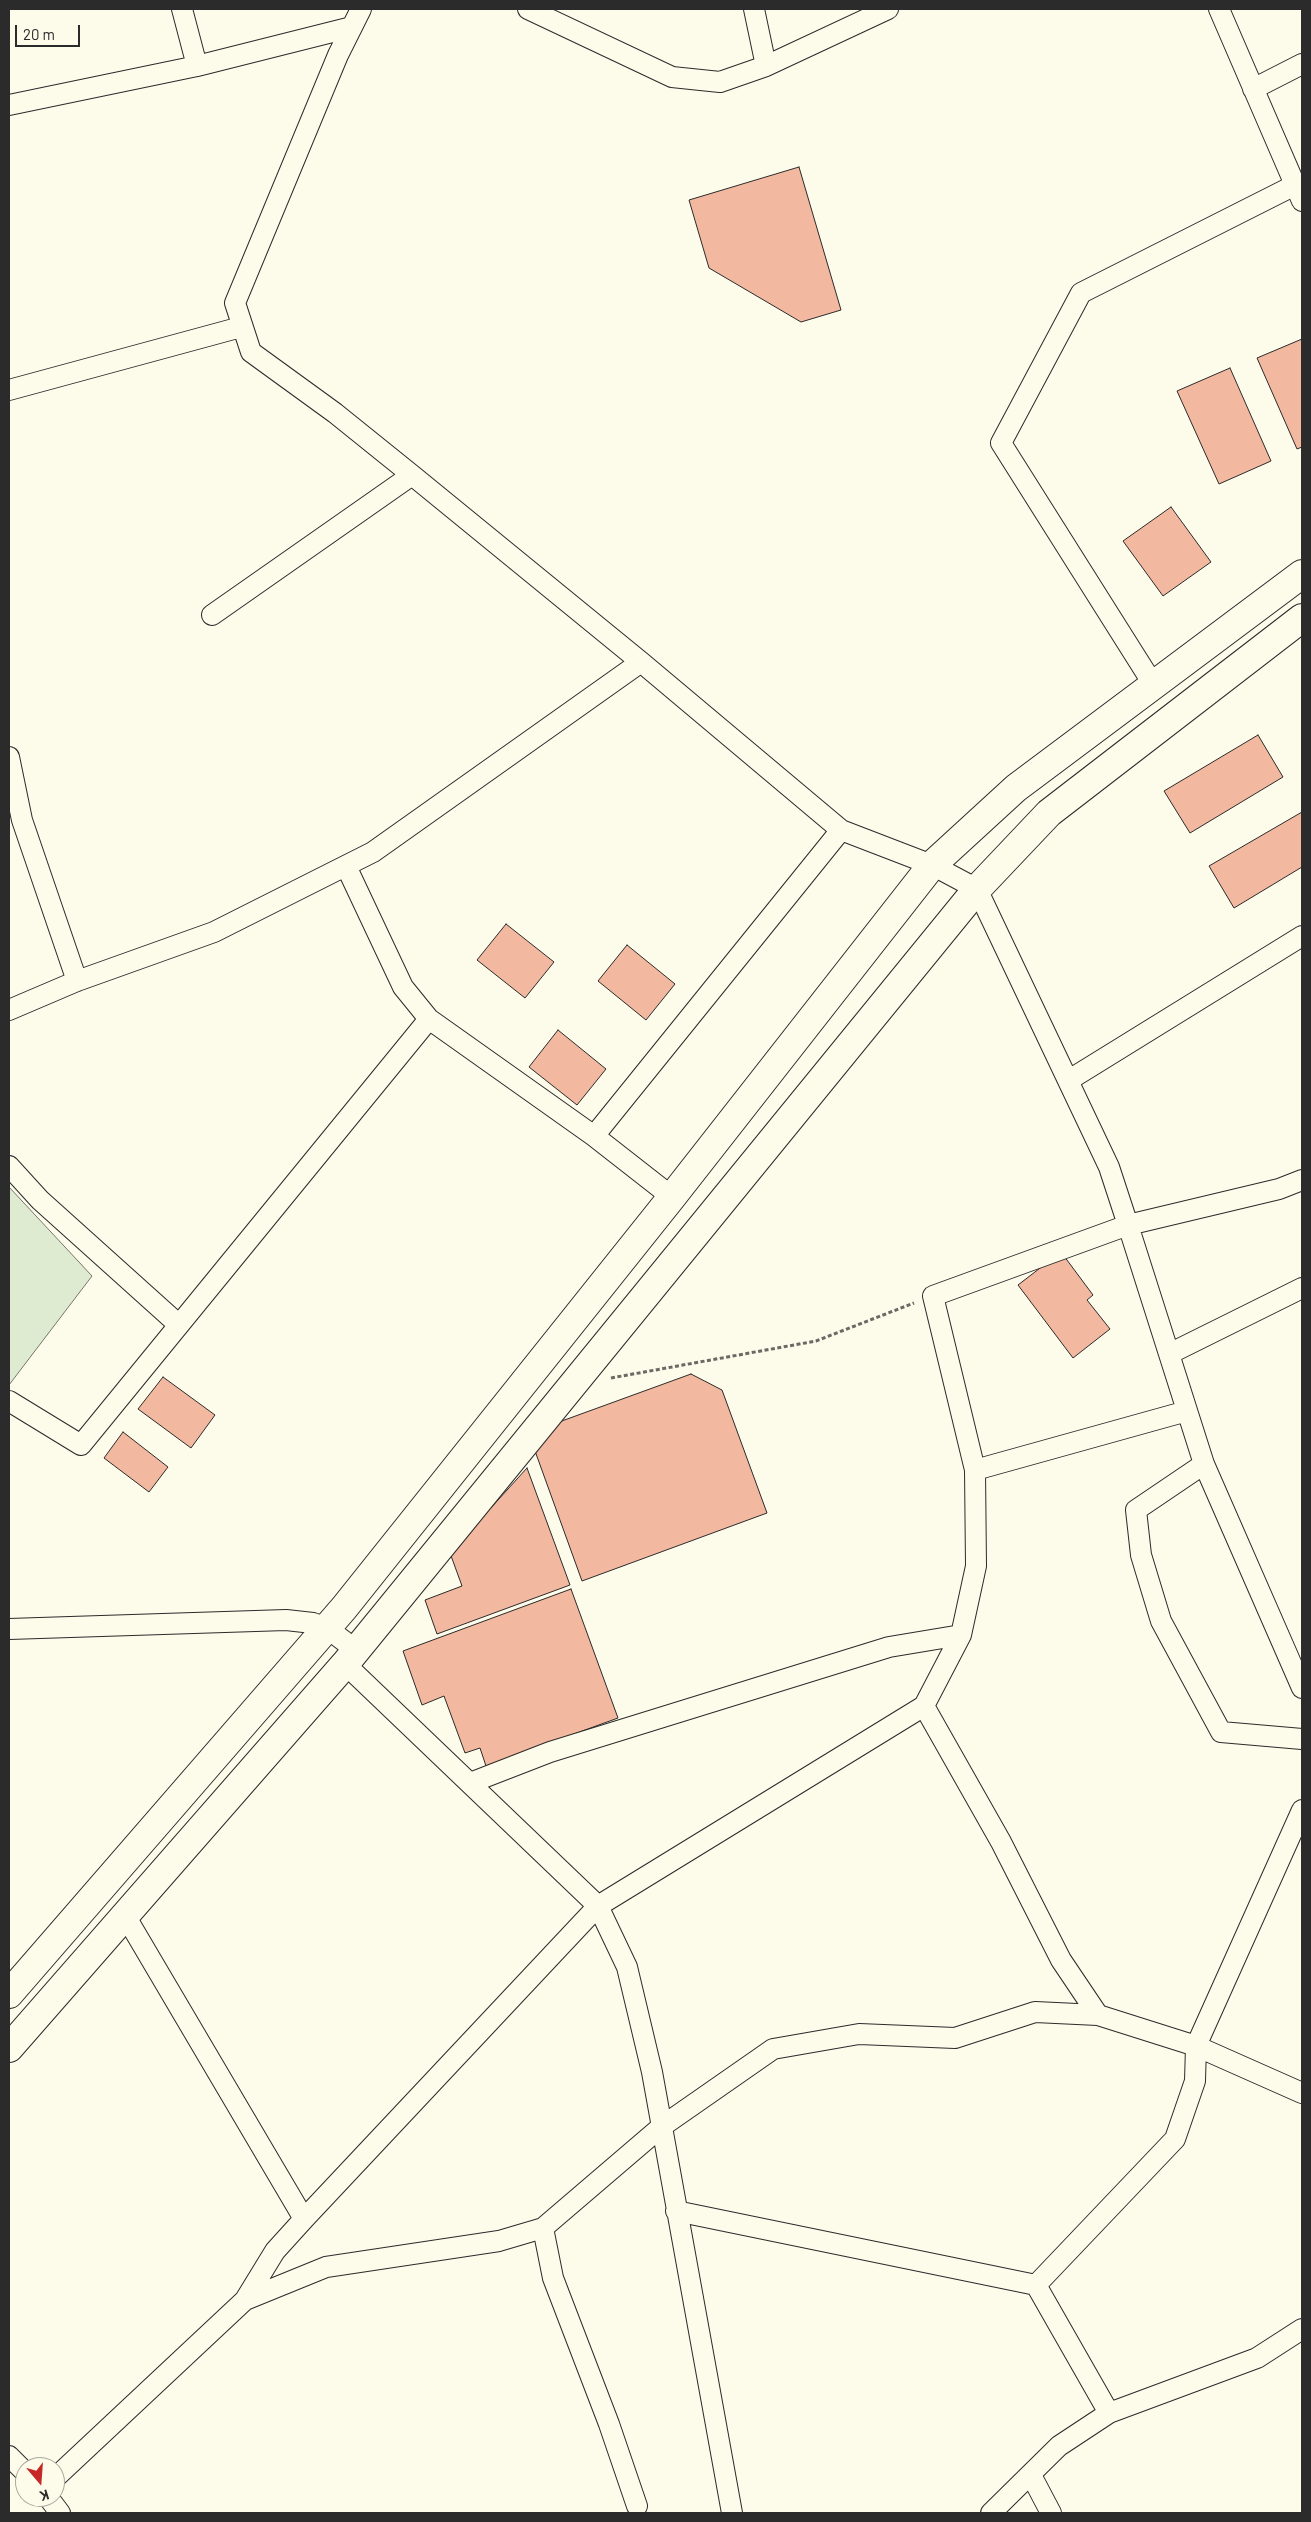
<!DOCTYPE html>
<style>
body{margin:0}
#map{position:relative;width:1311px;height:2522px;overflow:hidden;background:#fdfbea;font-family:Barlow,sans-serif}
canvas{display:block}
.frame{position:absolute;inset:0;border:10px solid #2b2b2b;pointer-events:none}
.north{position:absolute;left:15px;top:2457px;width:50px;height:50px;box-sizing:border-box;background:#fdfbea;border:1px solid #a9a89e;border-radius:50%;rotate:162deg;font-size:14px;font-weight:700;line-height:20px;text-align:center;color:#2b2b2b}
.north::after{content:'';display:block;margin:auto;width:18px;height:22px;background:#c62828;clip-path:polygon(50% 0,100% 100%,50% 72%,0 100%)}
.scale{position:absolute;left:15px;top:25px;width:65px;height:22px;box-sizing:border-box;border:2px solid #2b2b2b;border-top:0;padding-left:6px;font-size:15px;line-height:18px;white-space:nowrap;color:#2b2b2b;-webkit-text-stroke:4px #fdfbea;paint-order:stroke}
</style>
<div id="map">
<canvas width="1311" height="2522"></canvas>
<div class="frame"></div>
<div class="north">K</div>
<div class="scale">20 m</div>
</div>
<script>
const g = document.querySelector('canvas').getContext('2d');
g.lineJoin = 'round';
function fillPath(path, color) {
  g.fillStyle = color;
  g.fill(path, 'evenodd');
}
function poly(rows) {
  const path = new Path2D();
  for (const r of rows) {
    path.moveTo(r[0], r[1]);
    for (let i = 2; i < r.length; i += 2) path.lineTo(r[i], r[i + 1]);
  }
  return path;
}
function stroke(path, color, width, dash) {
  g.strokeStyle = color;
  g.lineWidth = width;
  g.lineCap = dash ? 'butt' : 'round';
  g.setLineDash(dash || []);
  g.stroke(path);
}
const green = poly([
 [9,1187,92,1276,9,1385,9,1187]
]);
fillPath(green, '#deebd1');
stroke(green, '#74746e', 1);
const building = poly([
 [799,167,841,310,801,322,709,268,689,200,799,167],
 [1302,339,1302,447,1297,449,1257,358,1302,339],
 [1230,368,1271,461,1219,484,1177,391,1230,368],
 [1171,507,1211,562,1163,596,1123,541,1171,507],
 [1258,735,1283,777,1190,833,1164,791,1258,735],
 [1302,812,1302,867,1234,908,1209,866,1302,812],
 [506,924,554,962,525,998,477,960,506,924],
 [627,945,675,984,646,1020,598,981,627,945],
 [558,1030,606,1069,577,1105,529,1067,558,1030],
 [1061,1252,1093,1295,1087,1300,1110,1329,1073,1358,1018,1285,1061,1252],
 [691,1374,722,1390,767,1513,582,1581,535,1451,559,1422,691,1374],
 [163,1377,215,1415,191,1448,138,1409,163,1377],
 [123,1432,168,1467,149,1492,104,1458,123,1432],
 [527,1468,570,1585,437,1634,425,1600,462,1586,450,1553,527,1468],
 [571,1589,618,1718,486,1766,480,1748,465,1753,444,1696,422,1705,403,1651,571,1589]
]);
fillPath(building, '#f2b8a0');
stroke(building, '#2b2b2b', 1);
const minor = poly([
 [361,9,338,55,235,303,251,352,335,413,412,475,641,662,841,830,932,865,977,889,1109,1167,1128,1225,1279,1189,1302,1180],
 [528,9,672,77,720,82,766,66,888,9],
 [754,9,766,66],
 [1219,9,1302,201],
 [197,66,352,27],
 [1253,89,1302,64],
 [9,105,197,66,182,9],
 [9,390,241,327],
 [212,615,412,475],
 [1153,684,1001,443,1081,293,1295,185],
 [9,757,22,820,77,981],
 [346,866,403,987,429,1019,594,1136,672,1197],
 [9,1010,77,981,214,932,373,852,641,662],
 [1069,1080,1302,936],
 [594,1136,841,830],
 [9,1166,40,1200,179,1325],
 [1169,1354,1302,1288],
 [9,1401,81,1445,429,1019],
 [1204,1464,1136,1510,1141,1555,1161,1621,1221,1732,1302,1739],
 [975,1470,1187,1411],
 [9,1629,286,1620,313,1623,327,1628,357,1651],
 [345,1664,598,1906,627,1967,652,2072,732,2513],
 [924,1706,1001,1842,1061,1960,1098,2015],
 [470,1783,550,1752,889,1647,961,1635],
 [126,1917,304,2219],
 [676,2211,1036,2285],
 [543,2228,553,2278,609,2424,637,2506],
 [245,2300,275,2251,304,2219,598,1906,924,1706,961,1635,976,1566,975,1470,933,1296,1128,1225,1204,1464,1302,1688],
 [1109,2413,1036,2285,1175,2139,1195,2081,1196,2046,1302,1810],
 [9,2456,25,2472],
 [1031,2475,1051,2513],
 [55,2478,245,2300,326,2267,499,2241,543,2228,661,2127,773,2049,859,2034,955,2038,1035,2012,1098,2015,1196,2046,1302,2093],
 [48,2497,60,2513],
 [991,2513,1059,2446,1109,2413,1257,2358,1302,2329]
]);
const secondary = poly([
 [9,1994,344,1608,672,1197,932,865,1016,788,1302,574],
 [9,2048,345,1664,977,889,1049,813,1302,618]
]);
stroke(minor, '#2b2b2b', 22);
stroke(secondary, '#2b2b2b', 30);
stroke(poly([
 [611,1378,816,1341,914,1303]
]), '#6a6964', 3, [4, 2.5]);
stroke(minor, '#fdfbea', 20);
stroke(secondary, '#fdfbea', 28);
</script>
